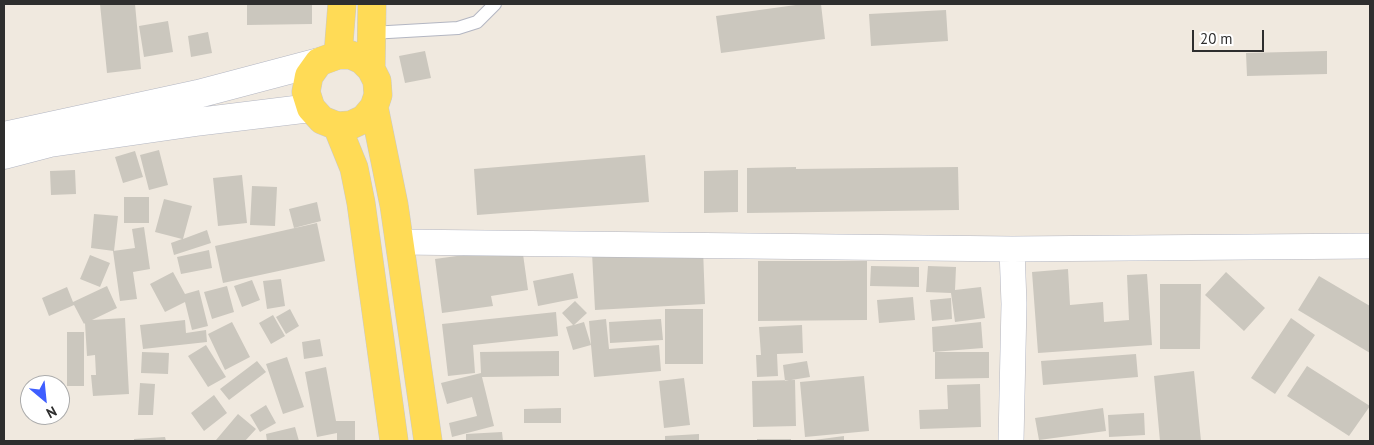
<!DOCTYPE html>
<style>
body{margin:0}
#map{position:relative;width:1374px;height:445px;overflow:hidden;background:#f0e9df;font-family:"PT Sans",sans-serif}
canvas{display:block}
.frame{position:absolute;inset:0;border:5px solid #2e2e2e;pointer-events:none}
.north{position:absolute;left:20px;top:375px;width:50px;height:50px;box-sizing:border-box;background:#fff;border:1px solid #ababab;border-radius:50%;rotate:152deg;font-size:14px;font-weight:700;line-height:20px;text-align:center;color:#2e2e2e}
.north::after{content:'';display:block;margin:auto;width:18px;height:22px;background:#3e5eff;clip-path:polygon(50% 0,100% 100%,50% 72%,0 100%)}
.scale{position:absolute;left:1192px;top:30px;width:72px;height:22px;box-sizing:border-box;border:2px solid #2e2e2e;border-top:0;padding-left:6px;font-size:15px;line-height:18px;white-space:nowrap;color:#2e2e2e;-webkit-text-stroke:4px #fff;paint-order:stroke}
</style>
<div id="map">
<canvas width="1374" height="445"></canvas>
<div class="frame"></div>
<div class="north">N</div>
<div class="scale">20 m</div>
</div>
<script>
const g = document.querySelector('canvas').getContext('2d');
g.lineJoin = 'round';
function fillPath(path, color) {
  g.fillStyle = color;
  g.fill(path, 'evenodd');
}
function poly(rows) {
  const path = new Path2D();
  for (const r of rows) {
    path.moveTo(r[0], r[1]);
    for (let i = 2; i < r.length; i += 2) path.lineTo(r[i], r[i + 1]);
  }
  return path;
}
function stroke(path, color, width, dash) {
  g.strokeStyle = color;
  g.lineWidth = width;
  g.lineCap = dash ? 'butt' : 'round';
  g.setLineDash(dash || []);
  g.stroke(path);
}
fillPath(poly([
 [100,4,135,4,141,69,107,73],
 [247,4,312,4,312,24,247,25],
 [803,4,821,4,825,39,721,53,716,16],
 [946,10,948,41,871,46,869,14],
 [168,21,173,52,144,57,139,26],
 [208,32,212,53,191,57,188,36],
 [425,51,431,78,405,83,399,56],
 [1327,51,1327,74,1247,76,1246,53],
 [159,150,168,185,149,190,140,155],
 [135,151,143,177,123,183,115,157],
 [645,155,649,202,477,215,474,169],
 [796,167,796,169,958,167,959,210,747,213,747,168],
 [75,170,76,194,51,195,50,171],
 [738,170,738,212,704,213,704,171],
 [242,175,247,223,218,226,213,178],
 [252,186,277,187,275,226,250,225],
 [124,197,149,197,149,223,124,223],
 [164,199,192,206,183,239,207,230,211,243,174,255,171,243,182,239,155,232],
 [317,202,321,221,294,228,289,209],
 [94,214,118,216,114,251,91,248],
 [317,223,325,261,223,283,215,246],
 [144,227,150,269,133,272,137,299,120,301,113,251,135,248,132,229],
 [522,247,528,290,491,296,493,306,442,313,435,259],
 [703,248,705,304,595,310,592,253],
 [209,250,212,268,181,274,177,257],
 [90,255,110,263,100,287,80,279],
 [758,261,867,261,867,320,758,321],
 [871,266,919,267,919,287,870,286],
 [928,266,956,267,955,290,981,287,985,318,955,322,951,293,926,292],
 [1068,269,1070,305,1103,302,1104,322,1129,320,1127,275,1147,274,1152,345,1038,353,1032,272],
 [173,272,185,294,199,290,208,326,192,330,185,302,165,312,150,284],
 [1226,272,1265,308,1244,331,1205,295],
 [573,273,578,298,538,306,533,281],
 [1319,276,1370,306,1370,353,1298,310],
 [281,279,285,306,267,309,263,281],
 [252,280,260,300,242,307,234,286],
 [1160,284,1201,284,1200,349,1160,349],
 [107,286,117,308,92,320,125,318,129,394,93,396,91,375,96,375,95,355,87,356,85,323,84,324,74,305,49,316,42,298,67,287,73,302],
 [227,286,234,312,212,319,204,292],
 [913,297,915,320,879,323,877,300],
 [951,298,952,319,932,321,930,300],
 [575,301,587,313,574,325,584,322,591,345,589,321,606,319,609,349,659,345,661,371,594,377,591,345,573,350,566,327,573,325,562,313],
 [290,309,299,326,286,334,276,317],
 [665,309,703,309,703,364,665,364],
 [556,312,558,336,473,345,475,373,448,376,442,324],
 [273,315,285,336,271,344,259,323],
 [1291,318,1315,335,1275,394,1251,378],
 [661,319,663,340,610,343,609,322],
 [185,320,186,333,206,330,207,342,143,349,140,325],
 [232,322,250,357,225,370,208,334],
 [981,322,983,348,933,352,932,327],
 [802,325,803,353,777,354,778,376,757,377,756,355,761,355,759,327],
 [67,332,84,332,84,386,67,386],
 [320,339,323,356,304,359,302,342],
 [206,345,226,377,208,387,188,356],
 [559,351,559,376,482,377,494,426,452,437,449,423,477,416,472,397,447,404,441,383,481,373,480,352],
 [142,352,169,353,168,374,141,373],
 [935,352,989,352,989,378,935,379],
 [1136,354,1138,377,1043,385,1041,361],
 [287,357,304,407,283,414,266,364],
 [257,361,266,372,229,400,220,389],
 [807,361,810,377,785,381,783,365],
 [1307,366,1370,406,1349,436,1287,396],
 [326,367,336,421,355,421,355,441,337,441,337,433,317,437,305,372],
 [1194,371,1201,441,1160,441,1154,376],
 [864,376,869,431,805,437,800,382],
 [684,378,690,425,664,428,659,381],
 [795,380,796,426,753,427,752,381],
 [140,383,155,384,153,415,138,415],
 [980,384,981,427,920,429,919,410,948,409,947,385],
 [214,395,227,413,204,431,191,413],
 [266,405,276,423,260,432,250,415],
 [561,408,561,423,524,423,524,409],
 [1103,408,1106,431,1039,440,1035,418],
 [1144,413,1145,435,1109,437,1108,415],
 [238,414,256,429,245,441,218,441,216,440],
 [295,427,299,441,267,441,266,434],
 [502,432,503,441,466,441,466,434],
 [699,434,699,441,665,441,665,436],
 [844,436,844,441,814,441,814,440],
 [165,437,166,441,134,441,134,439],
 [757,439,791,439,791,441,757,441]
]), '#cbc7be');
const lane = poly([
 [371,33,458,28,477,22,495,4]
]);
const street = poly([
 [399,242,1012,249,1370,246],
 [1011,441,1014,304,1012,249]
]);
const secondary = poly([
 [4,136,198,94,319,62],
 [4,155,50,143,196,122,311,108]
]);
const primary = poly([
 [338,55,342,4],
 [371,69,362,60,351,55,338,55,319,62,309,76,306,92,311,108,322,120,337,126,351,125,364,119,374,107,378,95,377,81,371,69,372,4],
 [374,107,394,205,428,441],
 [337,126,354,168,361,203,394,441]
]);
stroke(lane, '#b3b6c2', 14);
stroke(street, '#b3b6c2', 26);
stroke(secondary, '#b3b6c2', 29);
stroke(primary, '#c9c9c9', 29);
stroke(lane, '#fff', 12);
stroke(street, '#fff', 25);
stroke(secondary, '#fff', 28);
stroke(primary, '#ffdb56', 28);
</script>
